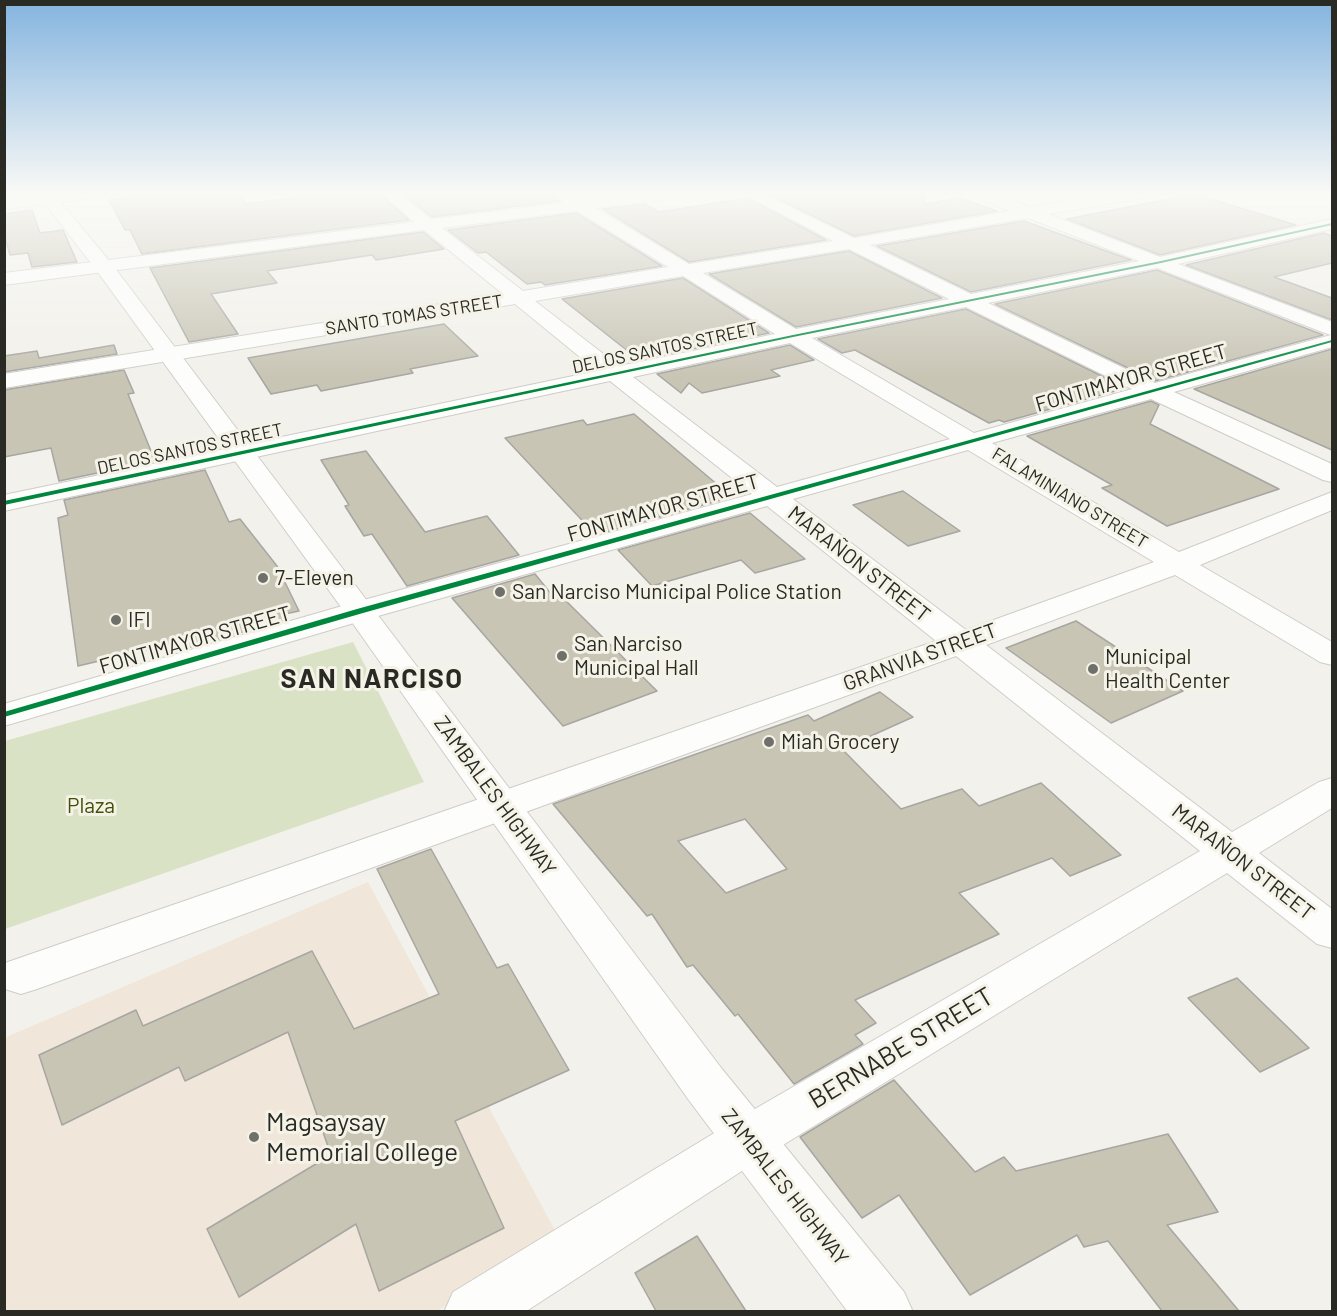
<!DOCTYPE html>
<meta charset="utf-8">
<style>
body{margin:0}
#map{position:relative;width:1337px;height:1316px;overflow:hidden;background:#f2f1eb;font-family:Barlow,sans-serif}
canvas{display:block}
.frame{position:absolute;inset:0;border:6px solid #2a2a25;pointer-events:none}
</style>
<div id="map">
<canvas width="1337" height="1316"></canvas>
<div class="frame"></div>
</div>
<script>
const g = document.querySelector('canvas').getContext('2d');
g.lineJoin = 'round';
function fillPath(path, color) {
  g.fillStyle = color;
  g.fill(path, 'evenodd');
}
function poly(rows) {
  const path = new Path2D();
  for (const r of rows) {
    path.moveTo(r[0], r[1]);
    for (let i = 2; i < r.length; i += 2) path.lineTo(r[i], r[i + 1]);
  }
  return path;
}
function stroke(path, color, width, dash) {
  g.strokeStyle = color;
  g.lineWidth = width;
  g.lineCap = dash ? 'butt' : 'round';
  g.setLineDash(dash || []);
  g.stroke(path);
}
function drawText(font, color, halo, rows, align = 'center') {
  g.font = font + ' Barlow,sans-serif';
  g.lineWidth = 6;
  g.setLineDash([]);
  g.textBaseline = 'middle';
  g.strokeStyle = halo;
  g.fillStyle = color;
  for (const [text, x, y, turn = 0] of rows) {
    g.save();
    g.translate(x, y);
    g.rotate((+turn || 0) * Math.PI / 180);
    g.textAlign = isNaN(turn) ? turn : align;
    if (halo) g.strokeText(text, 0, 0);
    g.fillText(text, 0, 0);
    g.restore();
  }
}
fillPath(poly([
 [368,882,558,1236,437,1311,5,1311,4,1038]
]), '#f0e7da');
fillPath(poly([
 [353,642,424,782,5,929,5,741]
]), '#dae2c6');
const building = poly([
 [164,193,237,193,247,204,330,193,379,193,409,220,142,254,130,230,125,230,109,200,164,193],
 [402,193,551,193,559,201,432,217,402,193],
 [778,193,925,193,925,204,960,198,997,211,854,236,770,195,778,193],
 [1195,194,1296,225,1160,255,1067,219,1195,194],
 [747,198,826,240,689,262,603,209,645,204,659,212,747,198],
 [32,210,40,233,63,230,77,262,32,267,28,253,10,255,4,234,4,214,32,210],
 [576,213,662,266,545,285,541,282,527,284,486,252,478,253,448,230,576,213],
 [1024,221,1131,260,971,292,877,246,1024,221],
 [423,232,444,249,376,260,372,255,267,271,277,283,211,294,238,334,189,342,150,268,423,232],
 [1324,233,1332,236,1332,263,1274,277,1332,298,1332,320,1186,265,1324,233],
 [849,251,942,298,796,327,709,274,849,251],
 [1157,270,1323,335,1155,381,995,304,1157,270],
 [683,278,769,333,639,360,562,299,683,278],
 [966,309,1126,388,1004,422,999,420,989,423,855,350,842,353,818,339,966,309],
 [444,324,478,356,410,369,413,373,321,391,317,385,271,394,248,358,444,324],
 [114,345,117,354,4,372,4,356,37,351,39,358,114,345],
 [790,345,814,360,771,370,780,376,702,393,689,383,681,393,657,374,790,345],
 [1332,349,1332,450,1194,389,1332,349],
 [124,370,134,393,128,394,155,461,59,481,51,448,4,457,4,390,124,370],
 [1151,401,1159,405,1150,424,1279,489,1167,526,1102,488,1112,485,1027,436,1151,401],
 [634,414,732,497,602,533,600,530,593,532,505,438,583,420,587,425,634,414],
 [366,451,425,532,487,516,519,555,407,586,372,534,364,536,345,506,349,505,321,460,366,451],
 [205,470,229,522,240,519,277,566,299,611,285,614,288,619,170,653,167,645,78,666,58,518,68,515,64,500,205,470],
 [903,491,960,531,908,546,853,505,903,491],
 [750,513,805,559,755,573,741,560,652,586,618,550,750,513],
 [535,574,552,595,558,593,657,691,563,726,452,598,535,574],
 [1076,621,1183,691,1111,723,1006,648,1076,621],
 [880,692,913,717,842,749,901,809,962,789,979,806,1041,783,1121,855,1070,876,1052,858,959,893,999,934,855,1000,876,1023,855,1035,863,1044,794,1084,738,1014,735,1016,693,965,687,967,652,914,647,916,553,804,808,715,814,721,880,692],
 [745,819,787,869,726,893,678,841,745,819],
 [431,849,497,968,508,964,569,1070,455,1121,504,1228,379,1291,356,1224,239,1297,207,1229,331,1155,288,1032,185,1081,179,1067,62,1125,39,1055,136,1010,143,1026,312,951,354,1029,439,994,377,869,431,849],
 [1237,978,1309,1048,1260,1072,1188,998,1237,978],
 [894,1080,975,1172,1004,1157,1016,1171,1168,1134,1218,1212,1167,1225,1239,1311,1162,1311,1108,1241,1084,1247,1077,1235,970,1295,899,1195,862,1218,800,1137,894,1080],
 [697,1236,746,1311,656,1311,635,1273,697,1236]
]);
fillPath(building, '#c8c5b5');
stroke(building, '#a7a6a2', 1.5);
const minor = poly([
 [51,193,100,193,93,198,4,209,4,199,51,193],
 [381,193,398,193,431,219,564,203,553,193,572,193,583,200,636,193,684,193,677,198,596,208,689,264,833,241,742,193,762,193,854,238,1010,211,972,196,971,193,993,193,1030,207,1113,193,1150,193,1143,198,1048,214,1160,257,1332,219,1332,229,1178,264,1332,322,1332,347,1174,392,1332,464,1332,482,1323,480,1151,399,992,443,1179,552,1332,492,1332,510,1200,565,1332,642,1332,665,1320,662,1175,575,986,645,1232,832,1319,782,1332,778,1332,808,1259,853,1332,909,1332,948,1317,944,1227,873,765,1156,525,1312,444,1312,453,1292,729,1124,1200,851,956,656,37,989,21,994,5,989,5,963,936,641,767,506,371,618,4,726,4,704,349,604,752,494,610,381,4,511,4,495,597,371,515,304,4,388,4,374,503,294,424,230,4,285,4,273,414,222,381,193],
 [577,211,668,267,523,291,442,228,577,211],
 [1028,218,1139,261,971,294,870,245,1028,218],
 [849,249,949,299,796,329,703,273,849,249],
 [1157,268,1325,333,1331,335,1155,383,988,303,1157,268],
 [683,276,775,334,619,366,535,301,683,276],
 [966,307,1132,389,974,433,812,338,966,307],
 [790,343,950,439,777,487,633,377,790,343],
 [968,450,1154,562,966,630,793,499,968,450]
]);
const major = poly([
 [37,193,53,193,111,263,722,1069,904,1292,913,1312,848,1312,688,1099,349,618,97,271,37,193]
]);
stroke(minor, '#cecdc8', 2);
stroke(major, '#cecdc8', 2);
fillPath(minor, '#fdfdfc');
fillPath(major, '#fdfdfc');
fillPath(poly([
 [1332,223,1332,225,1161,263,793,337,4,505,4,501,793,335,1161,261,1332,223],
 [1332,340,1332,342,363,613,4,717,4,712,357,609,1332,340]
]), '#00873e');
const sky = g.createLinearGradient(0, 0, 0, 378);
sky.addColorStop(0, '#84b4df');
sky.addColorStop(0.51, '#f9f9f6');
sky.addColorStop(1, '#f9f9f600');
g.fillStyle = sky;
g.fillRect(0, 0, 1337, 378);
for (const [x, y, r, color] of [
 [263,578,6,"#70706a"],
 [500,592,6,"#70706a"],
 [116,620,6,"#70706a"],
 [562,656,6,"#70706a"],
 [1093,669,6,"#70706a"],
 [769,742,6,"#70706a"],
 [254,1137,6,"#70706a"]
]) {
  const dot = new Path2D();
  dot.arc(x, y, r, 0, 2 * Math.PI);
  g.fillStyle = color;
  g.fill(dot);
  stroke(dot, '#f5f3e8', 2);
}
drawText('18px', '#2a2a25', '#f5f3e8', [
 ["SANTO TOMAS STREET",414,315,-9],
 ["DELOS SANTOS STREET",665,348,-12],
 ["DELOS SANTOS STREET",190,449,-12],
 ["FALAMINIANO STREET",1070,498,31]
]);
drawText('21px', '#2a2a25', '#f5f3e8', [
 ["FONTIMAYOR STREET",1131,378,-16],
 ["FONTIMAYOR STREET",663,508,-16],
 ["MARAÑON STREET",859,564,38],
 ["FONTIMAYOR STREET",195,640,-16],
 ["GRANVIA STREET",920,657,-20],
 ["ZAMBALES HIGHWAY",495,796,54],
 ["MARAÑON STREET",1243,862,38],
 ["ZAMBALES HIGHWAY",785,1187,52]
]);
drawText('21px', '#2a2a25', '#f5f3e8', [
 ["7-Eleven",275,578],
 ["San Narciso Municipal Police Station",512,592],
 ["IFI",128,620],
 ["San Narciso",574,644],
 ["Municipal Hall",574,668],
 ["Municipal",1105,657],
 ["Health Center",1105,681],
 ["Miah Grocery",781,742]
], 'left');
drawText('21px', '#415004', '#f5f3e8', [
 ["Plaza",91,806]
]);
drawText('26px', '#2a2a25', '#f5f3e8', [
 ["BERNABE STREET",901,1048,-31]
]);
drawText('26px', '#2a2a25', '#f5f3e8', [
 ["Magsaysay",266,1122],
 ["Memorial College",266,1152]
], 'left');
g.letterSpacing = '1.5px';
drawText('bold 27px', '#2a2a25', '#f5f3e8', [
 ["SAN NARCISO",372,679]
]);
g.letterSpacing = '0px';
</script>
